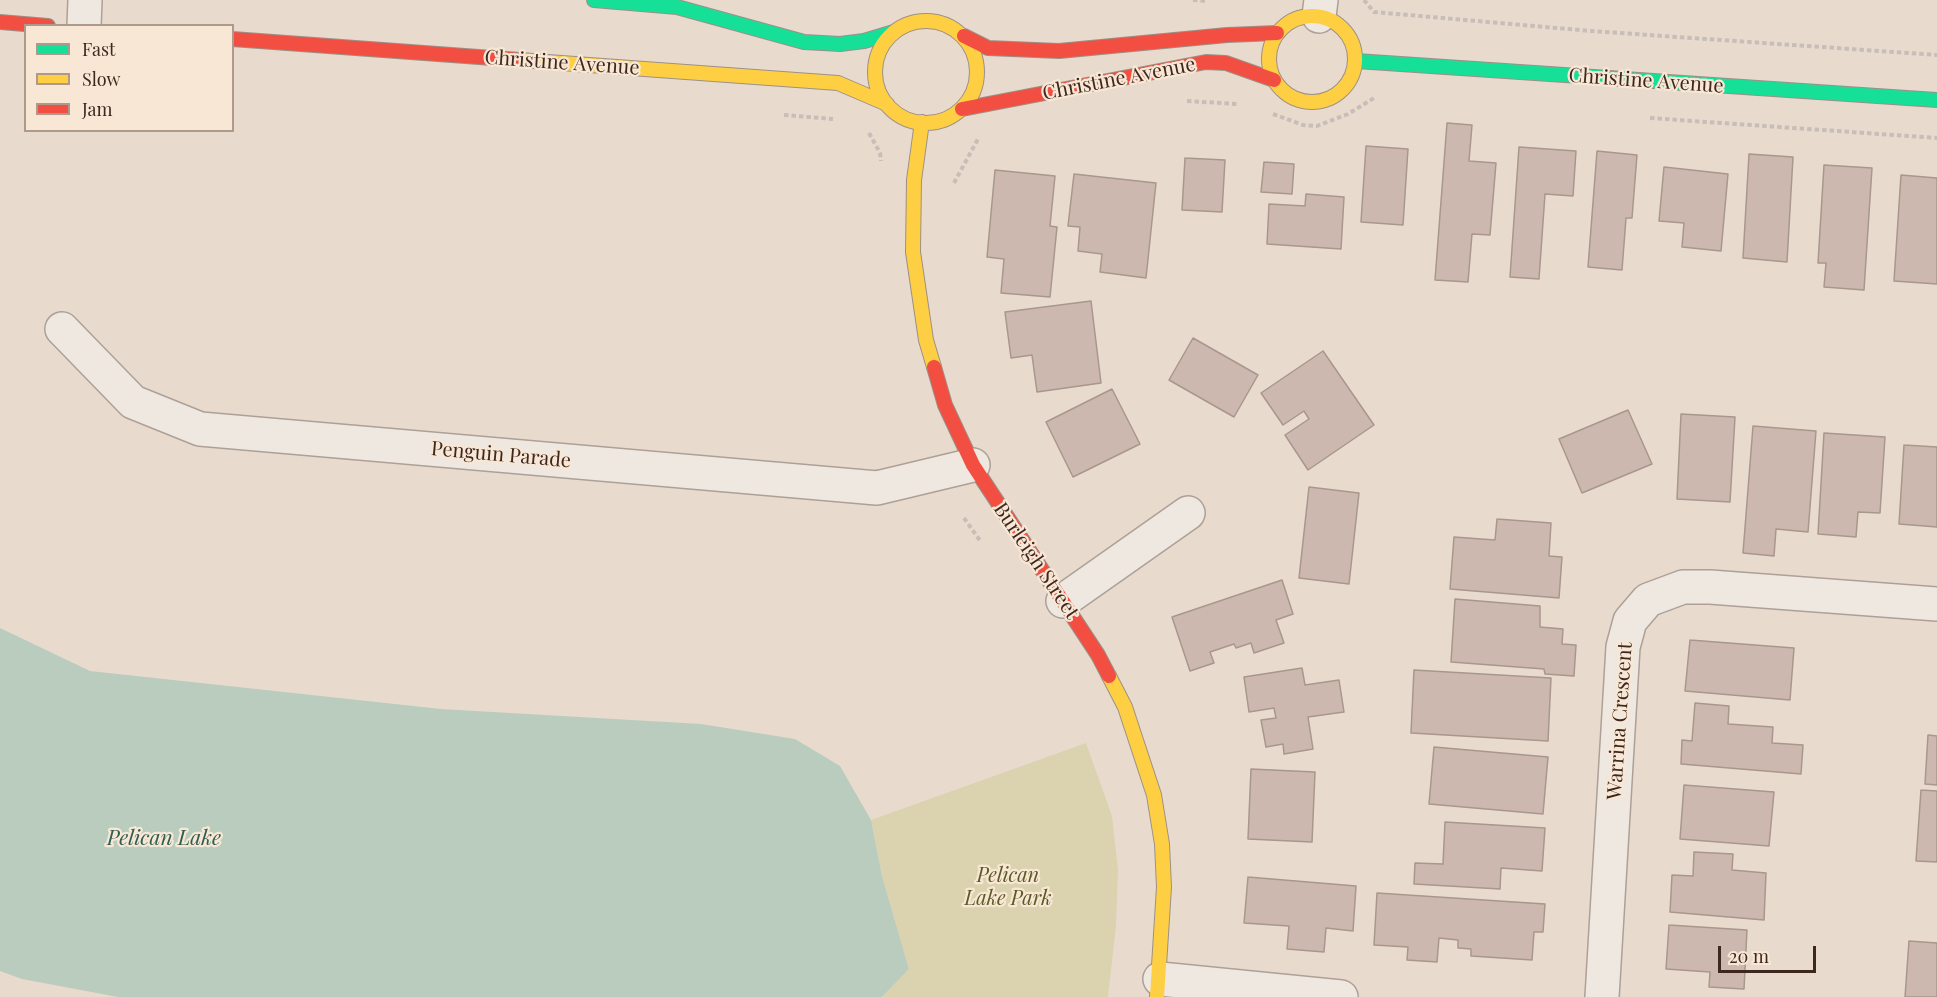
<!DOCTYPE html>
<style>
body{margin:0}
#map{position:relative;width:1937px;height:997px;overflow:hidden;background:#e8dbce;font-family:"Playfair Display",serif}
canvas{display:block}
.legend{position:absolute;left:24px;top:24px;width:210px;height:108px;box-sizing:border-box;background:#f8e7d5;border:2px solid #ad9a8c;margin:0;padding:8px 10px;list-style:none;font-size:18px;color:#3d271e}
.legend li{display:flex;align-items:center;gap:12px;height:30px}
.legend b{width:30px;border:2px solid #ad9a8c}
.scale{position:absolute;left:1718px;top:946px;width:98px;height:27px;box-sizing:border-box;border:3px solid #3d271e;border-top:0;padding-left:8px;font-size:18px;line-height:21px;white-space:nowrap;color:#3d271e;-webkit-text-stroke:4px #f8e7d5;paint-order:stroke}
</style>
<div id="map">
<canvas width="1937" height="997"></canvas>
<ul class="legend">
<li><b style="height:8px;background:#16e098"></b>Fast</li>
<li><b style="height:8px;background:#ffcf43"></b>Slow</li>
<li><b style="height:8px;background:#f24e42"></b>Jam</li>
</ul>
<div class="scale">20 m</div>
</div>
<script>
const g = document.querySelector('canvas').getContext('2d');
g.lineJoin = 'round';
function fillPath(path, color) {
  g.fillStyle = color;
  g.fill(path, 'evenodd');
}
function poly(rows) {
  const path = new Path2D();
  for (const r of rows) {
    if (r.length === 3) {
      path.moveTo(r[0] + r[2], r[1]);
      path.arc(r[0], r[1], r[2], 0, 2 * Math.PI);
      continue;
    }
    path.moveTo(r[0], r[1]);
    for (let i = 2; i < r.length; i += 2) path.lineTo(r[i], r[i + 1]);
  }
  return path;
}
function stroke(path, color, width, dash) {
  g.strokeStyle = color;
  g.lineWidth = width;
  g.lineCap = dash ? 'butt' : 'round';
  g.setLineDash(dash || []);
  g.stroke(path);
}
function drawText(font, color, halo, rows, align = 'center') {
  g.font = font + ' "Playfair Display",serif';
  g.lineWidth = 4.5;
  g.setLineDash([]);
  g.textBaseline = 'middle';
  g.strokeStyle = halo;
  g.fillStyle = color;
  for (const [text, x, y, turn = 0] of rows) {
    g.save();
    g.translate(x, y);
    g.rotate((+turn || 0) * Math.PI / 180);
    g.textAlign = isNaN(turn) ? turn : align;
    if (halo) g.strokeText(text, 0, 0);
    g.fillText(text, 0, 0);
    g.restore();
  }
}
fillPath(poly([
 [1086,743,1112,816,1118,870,1116,926,1108,997,882,997,909,969,882,876,871,820]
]), '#dbd3b0');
fillPath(poly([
 [0,628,90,671,441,709,701,724,795,739,840,766,871,820,882,876,909,969,882,997,118,997,22,979,0,971]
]), '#baccbd');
const building = poly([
 [1447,123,1472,125,1469,161,1496,163,1490,235,1472,234,1468,282,1435,280,1447,123],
 [1366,146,1408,149,1403,225,1361,222,1366,146],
 [1519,147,1576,151,1573,196,1545,194,1539,279,1510,277,1519,147],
 [1597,151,1637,155,1632,218,1626,218,1622,270,1588,267,1597,151],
 [1749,154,1793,157,1787,262,1743,258,1749,154],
 [1185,158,1225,160,1222,212,1182,210,1185,158],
 [1264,162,1294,164,1292,194,1261,192,1264,162],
 [1824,165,1872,168,1864,290,1824,287,1826,263,1818,263,1824,165],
 [1664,167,1728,174,1721,251,1682,247,1684,223,1659,221,1664,167],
 [995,170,1055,176,1050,226,1057,227,1050,297,1001,293,1004,259,987,257,995,170],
 [1074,174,1156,183,1146,278,1100,272,1102,254,1078,251,1080,227,1068,226,1074,174],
 [1901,175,1937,178,1937,284,1894,281,1901,175],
 [1306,194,1344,197,1341,249,1267,244,1269,204,1305,206,1306,194],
 [1091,301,1101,383,1037,392,1032,355,1011,358,1005,312,1091,301],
 [1193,338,1258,375,1234,417,1169,380,1193,338],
 [1323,351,1374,425,1308,470,1285,435,1309,419,1304,411,1283,425,1261,393,1323,351],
 [1112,389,1140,444,1073,477,1046,422,1112,389],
 [1628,410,1652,464,1582,493,1559,439,1628,410],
 [1681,414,1735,417,1730,502,1677,499,1681,414],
 [1753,426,1816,431,1808,532,1776,529,1774,556,1743,553,1753,426],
 [1824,433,1885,437,1880,513,1858,512,1856,537,1818,534,1824,433],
 [1904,445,1937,447,1937,527,1899,524,1904,445],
 [1309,487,1359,493,1349,584,1299,578,1309,487],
 [1497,519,1551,523,1549,556,1562,557,1559,598,1450,589,1454,537,1495,540,1497,519],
 [1282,580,1293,614,1276,620,1284,643,1254,653,1251,643,1236,648,1234,644,1210,652,1214,663,1190,671,1172,617,1282,580],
 [1455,599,1540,606,1540,627,1563,629,1562,644,1576,645,1574,676,1545,674,1544,669,1451,662,1455,599],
 [1690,640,1794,648,1790,700,1685,691,1690,640],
 [1302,668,1305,685,1339,680,1344,712,1308,717,1313,749,1284,754,1283,744,1266,747,1261,720,1276,718,1274,708,1249,712,1244,677,1302,668],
 [1414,670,1551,678,1548,741,1411,733,1414,670],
 [1695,703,1729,706,1728,724,1773,727,1772,743,1803,745,1801,774,1681,764,1682,740,1692,741,1695,703],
 [1928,735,1937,736,1937,785,1925,784,1928,735],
 [1434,747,1548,757,1543,814,1429,804,1434,747],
 [1251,769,1315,772,1312,842,1248,839,1251,769],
 [1684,785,1774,792,1769,846,1680,839,1684,785],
 [1921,790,1937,791,1937,862,1916,861,1921,790],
 [1445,822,1545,828,1542,871,1501,868,1500,889,1414,884,1415,863,1443,864,1445,822],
 [1694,852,1733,854,1732,870,1766,873,1764,920,1670,912,1672,875,1693,876,1694,852],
 [1248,877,1356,886,1353,931,1326,928,1324,952,1287,949,1289,926,1244,923,1248,877],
 [1377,893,1545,904,1543,932,1534,932,1532,960,1471,956,1471,949,1458,948,1458,940,1439,938,1437,962,1407,960,1408,947,1374,945,1377,893],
 [1669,925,1747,930,1744,989,1709,987,1710,972,1666,969,1669,925],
 [1909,941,1937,943,1937,997,1905,997,1909,941]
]);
fillPath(building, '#ccb8af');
stroke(building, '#a9968d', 1.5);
const street = poly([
 [1319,16,1321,0],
 [84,26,85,0],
 [62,329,133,402,200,429,877,488,973,465],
 [1063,601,1188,513],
 [1160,979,1341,997],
 [1602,997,1623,647,1630,621,1648,600,1683,587,1710,587,1937,604]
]);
const fast = poly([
 [594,0,677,7,804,42,840,44,864,41,894,32],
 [1356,61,1937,100]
]);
const slow = poly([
 [1312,59,43],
 [926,72,51],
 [520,60,838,83,887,104],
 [922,122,914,180,913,252,926,340,934,367],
 [1109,676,1125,707,1154,795,1162,844,1164,887,1157,997]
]);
const jam = poly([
 [0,22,48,26],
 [964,36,988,48,1059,51,1227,35,1277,33],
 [232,39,520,60],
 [962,109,1206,62,1226,63,1274,80],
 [934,367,945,405,973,465,1098,655,1109,676]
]);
stroke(street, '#ada097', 36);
stroke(fast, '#9d9087', 16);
stroke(slow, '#9d9087', 16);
stroke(jam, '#9d9087', 16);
stroke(poly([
 [1193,0,1206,1],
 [1364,0,1374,12,1591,31,1937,55],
 [1187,101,1237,104],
 [1273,114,1303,125,1317,126,1348,114,1374,98],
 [784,115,833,119],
 [1650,118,1937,138],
 [869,133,880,153,881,161],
 [954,183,978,139],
 [964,518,981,542]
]), '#c8beb7', 4, [4.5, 3]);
stroke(street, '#efe8e1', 33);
stroke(fast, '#16e098', 14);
stroke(slow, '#ffcf43', 14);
stroke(jam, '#f24e42', 14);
drawText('20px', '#3d271e', '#f8e7d5', [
 ["Christine Avenue",562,63,4],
 ["Christine Avenue",1119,79,-11],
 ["Christine Avenue",1646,81,4],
 ["Penguin Parade",501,455,5],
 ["Burleigh Street",1036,561,56],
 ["Warrina Crescent",1620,721,-86]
]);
drawText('italic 20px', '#595b23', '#f8e7d5', [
 ["Pelican",1008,876],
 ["Lake Park",1008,899]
]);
drawText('italic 21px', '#2c5e51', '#f8e7d5', [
 ["Pelican Lake",164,838]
]);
</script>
